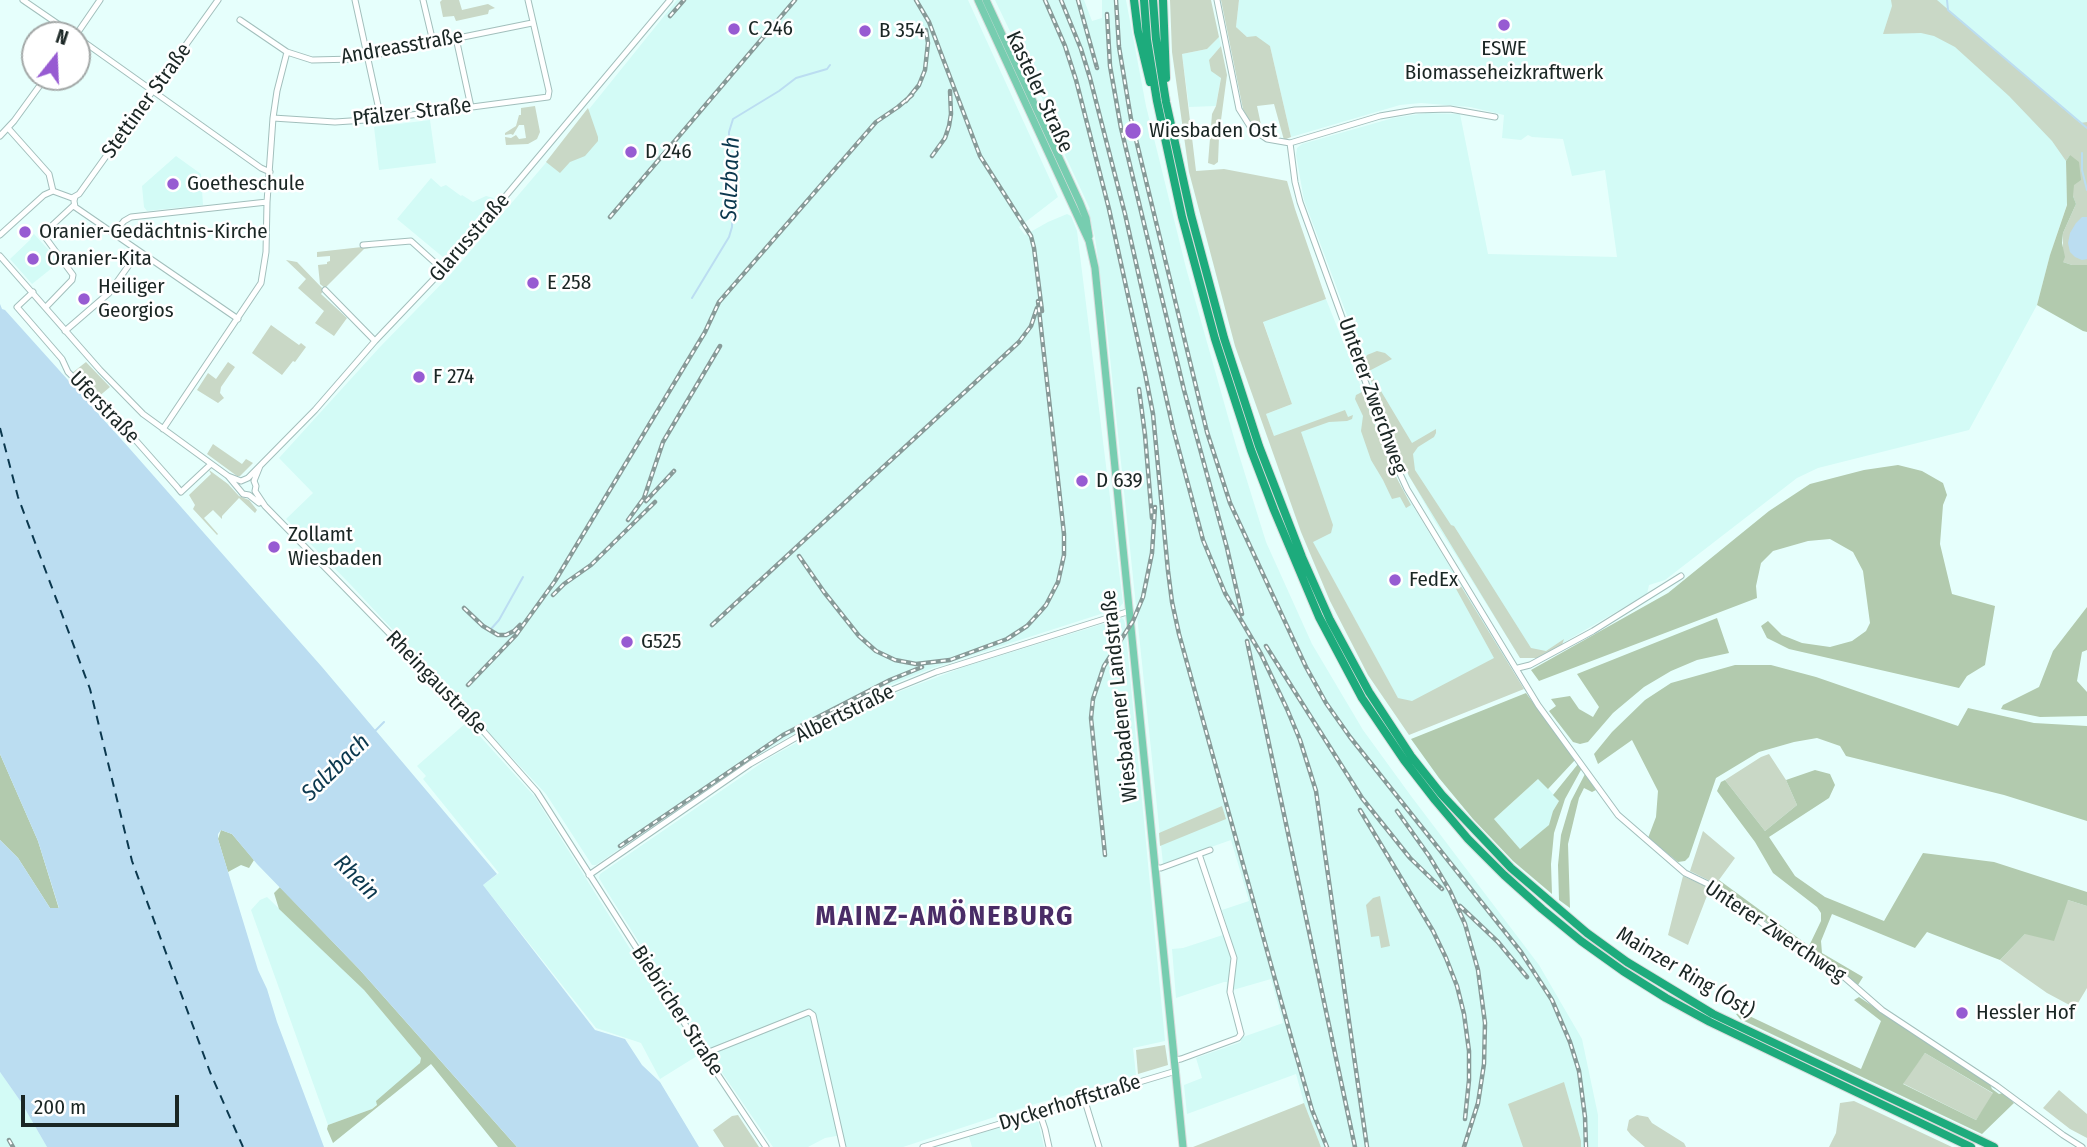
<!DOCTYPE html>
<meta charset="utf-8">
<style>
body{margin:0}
#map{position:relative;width:2087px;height:1147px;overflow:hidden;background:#e6fffc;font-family:"Fira Sans Condensed",sans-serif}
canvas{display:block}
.north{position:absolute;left:21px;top:21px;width:70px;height:70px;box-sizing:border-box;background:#fff;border:2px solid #a3a8a7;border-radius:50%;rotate:18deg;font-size:19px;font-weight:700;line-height:28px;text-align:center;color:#1a2624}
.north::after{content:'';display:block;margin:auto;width:24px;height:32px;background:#975bd2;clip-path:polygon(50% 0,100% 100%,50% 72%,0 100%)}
.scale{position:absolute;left:21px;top:1095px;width:158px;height:32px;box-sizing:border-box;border:4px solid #1a2624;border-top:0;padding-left:9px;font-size:21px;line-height:24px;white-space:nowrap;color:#1a2624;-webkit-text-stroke:5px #fff;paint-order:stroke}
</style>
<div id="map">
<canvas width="2087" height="1147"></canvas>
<div class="north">N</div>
<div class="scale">200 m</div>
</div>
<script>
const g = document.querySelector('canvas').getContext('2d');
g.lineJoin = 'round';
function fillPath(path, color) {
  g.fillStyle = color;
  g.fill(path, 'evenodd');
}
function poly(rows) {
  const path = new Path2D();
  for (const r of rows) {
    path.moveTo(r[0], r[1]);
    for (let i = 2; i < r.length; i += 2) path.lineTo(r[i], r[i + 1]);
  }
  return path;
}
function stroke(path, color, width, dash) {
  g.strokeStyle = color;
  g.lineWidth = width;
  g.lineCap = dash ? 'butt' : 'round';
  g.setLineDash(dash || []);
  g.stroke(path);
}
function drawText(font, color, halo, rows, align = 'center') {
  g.font = font + ' "Fira Sans Condensed",sans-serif';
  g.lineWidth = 5;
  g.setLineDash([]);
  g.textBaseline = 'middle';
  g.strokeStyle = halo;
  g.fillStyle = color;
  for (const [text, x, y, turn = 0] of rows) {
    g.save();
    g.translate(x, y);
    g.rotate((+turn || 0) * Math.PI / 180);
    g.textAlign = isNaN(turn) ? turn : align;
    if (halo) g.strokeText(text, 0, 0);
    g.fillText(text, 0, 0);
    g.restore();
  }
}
fillPath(poly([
 [677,0,968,0,1058,197,1019,227,1025,235,1048,222,1067,214,1071,216,1077,231,1123,603,1119,608,1113,610,933,668,895,683,835,711,779,742,739,767,596,865,592,865,546,794,350,584,286,519,313,493,279,458,379,348,450,275,544,165],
 [995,0,1084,0,1092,21,1102,18,1102,0,1126,0,1146,106,1186,268,1236,445,1266,542,1312,644,1363,730,1411,796,1539,965,1582,1039,1598,1115,1598,1147,1321,1147,1304,1103,1296,1074,1187,1114,1184,1085,1202,1078,1196,1058,1241,1042,1240,1038,1283,1023,1271,979,1226,992,1227,982,1224,982,1176,998,1172,949,1183,948,1229,933,1222,910,1249,901,1231,840,1163,864,1106,319,1095,237,1088,211,1090,209,1065,155,1067,150],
 [1239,0,2087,0,2087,265,2066,161,2067,204,2050,255,2037,305,1969,430,1818,468,1797,478,1665,580,1649,585,1647,594,1537,658,1520,658,1434,520,1409,476,1393,439,1304,200,1296,155,1297,148,1302,144,1393,118,1426,113,1460,114,1488,254,1617,257,1605,170,1572,176,1563,139,1532,137,1528,135,1521,140,1502,138,1504,115,1470,107,1421,103,1400,105,1291,137,1270,46,1247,37,1236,27],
 [1219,37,1221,46,1209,60,1221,77,1216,106,1189,107,1182,54,1207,49],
 [430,120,436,163,379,170,374,127],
 [176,156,201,174,203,205,147,211,144,207,142,186],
 [431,178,441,187,446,185,461,196,462,195,473,202,486,196,494,198,444,258,397,219],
 [34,234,57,259,52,264,52,268,32,284,10,259,31,239,30,237],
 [1326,299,1400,485,1508,662,1406,713,1312,541,1266,414,1292,404,1263,321],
 [1122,618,1124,620,1125,624,1165,1041,1133,1048,1136,1075,1028,1106,903,1147,846,1147,842,1135,825,1138,808,1147,773,1147,710,1055,608,893,599,878,600,874,769,758,845,716,903,690,964,667],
 [467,722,535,797,697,1056,660,1079,641,1043,596,1028,483,885,499,873,423,779,426,776,417,766],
 [1539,778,1559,801,1553,811,1550,825,1520,849,1494,819],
 [267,897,364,990,421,1058,420,1063,372,1109,328,1125,251,910,260,900],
 [0,1072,21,1102,47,1147,0,1147],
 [1030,1118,1038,1121,1044,1147,972,1147,969,1137]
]), '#d3fbf6');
fillPath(poly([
 [442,0,459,0,462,10,488,4,495,8,489,10,488,14,456,21,454,16,443,17,440,2],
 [1170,0,1211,0,1219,37,1207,49,1182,54,1196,171,1224,169,1287,181,1295,209,1326,299,1263,322,1292,404,1266,414,1274,436,1345,410,1348,417,1353,415,1352,419,1347,421,1329,422,1301,432,1333,525,1331,533,1313,542,1398,698,1412,701,1494,658,1455,587,1459,583,1524,689,1409,735,1368,675,1330,601,1301,532,1235,346,1189,172,1172,52],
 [1221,0,1239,0,1236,27,1247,37,1256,36,1270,46,1291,137,1284,140,1274,104,1257,106,1263,134,1248,119,1243,109],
 [1891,0,1937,0,2080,123,2087,122,2087,265,2072,265,2063,262,2063,233,2076,204,2073,196,2070,155,2066,161,2052,141,2009,96,1955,47,1934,36,1921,33,1883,34,1892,6],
 [1221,46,1227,75,1221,120,1222,132,1219,137,1218,162,1214,165,1208,163,1212,114,1216,106,1221,78,1211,71,1209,60],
 [535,106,540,132,537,139,528,144,506,145,505,137,511,138,516,135,519,139,526,138,524,125,519,125,513,135,511,134,505,135,505,133,516,126,519,115,521,115,521,108],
 [588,108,598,137,598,141,585,156,570,162,560,173,546,162],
 [371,246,371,248,364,249,325,288,320,284,318,265,327,264,327,262,330,261,330,256,317,257,317,252],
 [286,260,297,262,324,290,321,294,347,318,334,336,315,323,324,311,298,288,306,279],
 [271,325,299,345,301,343,306,347,295,362,293,361,282,375,252,353],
 [1377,351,1385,353,1392,359,1369,371,1412,443,1436,429,1436,433,1434,437,1418,447,1413,454,1415,470,1451,525,1454,526,1531,648,1546,651,1564,639,1562,645,1537,658,1520,658,1409,476,1393,439,1364,362,1367,355],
 [86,362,110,387,97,398,72,373],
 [228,362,235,367,221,387,220,393,224,398,218,403,197,390,208,373,216,379],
 [1362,392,1392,469,1411,505,1406,508,1400,497,1392,499,1383,480,1371,460,1361,431,1363,416,1355,399,1356,395],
 [213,444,242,464,246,459,253,463,240,476,237,476,207,454],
 [209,470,228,484,239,496,249,500,257,510,255,513,239,498,222,516,222,519,213,510,204,518,218,534,217,535,193,509,195,505,189,495,211,474],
 [1769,754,1786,780,1797,805,1765,831,1725,780,1761,757],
 [1222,806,1226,819,1160,846,1159,833],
 [1703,831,1735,858,1716,884,1690,871],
 [1683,876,1710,888,1688,945,1668,935],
 [1380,896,1390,946,1381,948,1379,936,1371,937,1366,905,1373,898],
 [2068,900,2087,906,2087,988,2075,1008,2047,993,2000,960,2025,934],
 [1165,1045,1168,1065,1138,1074,1136,1050],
 [1925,1053,1994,1094,1976,1120,1902,1083],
 [1564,1082,1581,1141,1581,1147,1523,1147,1508,1104],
 [2059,1090,2087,1114,2087,1138,2070,1129,2043,1108],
 [1854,1101,1952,1147,1829,1147,1836,1133,1840,1103],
 [1304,1103,1321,1147,1193,1147],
 [738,1115,759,1147,724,1147,713,1130,732,1116],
 [1637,1115,1648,1117,1652,1123,1684,1143,1686,1147,1645,1147,1631,1135,1627,1130,1629,1120]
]), '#c9d8c6');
fillPath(poly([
 [2070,155,2079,162,2081,180,2074,185,2073,196,2076,204,2063,233,2062,243,2065,257,2063,262,2072,265,2087,265,2087,332,2083,331,2037,305,2050,255,2067,205,2066,161],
 [1898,465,1922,471,1943,483,1947,495,1943,505,1940,544,1952,594,1995,606,1985,665,1967,676,1959,688,1789,649,1767,638,1761,626,1768,621,1782,635,1802,643,1830,647,1852,641,1866,631,1870,623,1863,571,1853,552,1830,539,1808,541,1773,551,1761,563,1756,586,1757,598,1539,681,1531,670,1668,593,1769,511,1810,484,1864,470],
 [2087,607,2087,650,2082,652,2077,681,2087,692,2087,716,2040,717,2001,709,2003,705,2039,687,2053,651],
 [1717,618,1729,653,1697,660,1671,671,1644,687,1613,713,1588,742,1580,744,1573,742,1549,711,1556,706,1551,699,1570,696,1579,709,1593,717,1599,707,1577,674],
 [1735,665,1771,665,1816,677,1958,726,1968,708,2034,723,2087,726,2087,821,2004,795,1846,756,1840,746,1817,738,1794,742,1759,752,1716,778,1689,857,1685,861,1678,862,1648,838,1656,817,1658,791,1632,740,1598,764,1594,754,1612,732,1645,700,1671,683],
 [1526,693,1575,760,1548,789,1538,779,1494,819,1520,849,1549,825,1553,811,1559,801,1553,795,1578,764,1582,768,1565,799,1554,833,1551,864,1552,894,1513,861,1473,819,1439,778,1411,739],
 [0,754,38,841,59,909,50,908,18,858,0,840],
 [1815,770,1830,774,1835,785,1829,798,1769,837,1795,876,1825,897,1884,921,1923,853,1994,862,2087,892,2087,906,2068,900,2054,941,2025,934,2000,960,1927,932,1915,948,1832,914,1821,941,1822,953,1863,977,1858,985,1846,975,1796,944,1716,884,1719,880,1809,946,1821,921,1821,913,1817,907,1773,873,1755,842,1717,791,1721,782,1725,780,1765,831,1797,805,1786,780],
 [1585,774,1596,790,1592,792,1584,788,1579,798,1568,844,1570,908,1559,900,1558,865,1561,835,1571,801],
 [221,830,232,834,254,860,249,868,241,865,228,872,218,839],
 [280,887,360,970,517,1147,498,1147,431,1064,333,1143,327,1129,328,1125,372,1109,377,1105,376,1101,420,1063,421,1058,364,990,279,909,274,893],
 [1859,997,1990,1084,1992,1089,1999,1094,2003,1093,2014,1103,1982,1134,1740,1019,1736,1014,1743,1013,1861,1069,1881,1021,1854,1000],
 [1925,1053,1993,1093,1976,1120,1903,1084]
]), '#b2caae');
fillPath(poly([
 [2082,217,2087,217,2087,259,2082,260,2075,257,2070,252,2068,243,2070,233,2076,223],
 [0,304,2,309,5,310,130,449,322,667,497,874,483,885,595,1030,625,1039,642,1065,660,1082,699,1147,517,1147,360,970,257,864,232,834,221,830,218,834,218,839,258,970,267,989,277,1022,324,1147,47,1147,21,1102,0,1072,0,840,18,858,50,908,59,908,38,841,0,754]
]), '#bbddf1');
stroke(poly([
 [1947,0,1948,10,2087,128],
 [2082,153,2082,170,2087,190],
 [692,298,729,237,732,227,733,193,729,142,729,132,733,119,779,91,796,78,827,69,830,65],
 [491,629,499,620,523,577],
 [375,731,384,722]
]), '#bbddf1', 2);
stroke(poly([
 [0,428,18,497,90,689,132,861,210,1072,243,1147]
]), '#0b384e', 2, [9, 7]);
const minor = poly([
 [23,0,74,35],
 [355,0,381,119],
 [423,0,433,42],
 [1217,0,1239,109,1251,128,1267,139,1290,143,1380,116,1415,110,1450,109,1495,117],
 [240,20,287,52,312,60,355,59,532,23],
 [76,35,100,0],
 [77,37,261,168,270,172],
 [456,38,471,107],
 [273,118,335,122,381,119,548,97,549,91,528,0],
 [8,128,49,174,53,191],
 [0,136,14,121,46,77],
 [1290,143,1295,182,1300,202,1395,463,1407,489,1538,705,1618,815,1685,873,1714,887,1794,947,1843,976,1882,1010,1997,1086,2063,1135,2082,1147],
 [53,191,72,198,79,194,218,0],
 [75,197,74,201,75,207,238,319],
 [114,233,124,221,131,217,267,202],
 [0,235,44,195,53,191],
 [363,245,411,241,443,270],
 [0,256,100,370,143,414,228,476,243,494,249,495,259,503],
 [325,290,375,341],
 [33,292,17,307,62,359,68,372,131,435,177,487,181,492,211,464],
 [46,307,72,280,73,275,45,237,45,232,74,205],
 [65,331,109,293,139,251],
 [163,429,261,283,266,252,267,202,273,118,277,91,287,52],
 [260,466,254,481,256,486,255,491,265,506,469,715,537,792,704,1054,766,1147],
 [228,476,241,481,248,478,315,410,375,341,452,260,670,0],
 [1518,668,1530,665,1593,631,1681,576],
 [1155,868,1161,868,1210,850],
 [589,875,750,764,802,734,862,702,936,672,1130,611],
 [704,1054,809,1012,813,1015,843,1147],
 [1175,1060,1181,1059,1238,1038,1241,1034,1230,992,1234,958,1199,854],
 [1084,1098,1099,1147],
 [1039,1111,1045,1129,1049,1147],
 [923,1147,1176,1071]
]);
const major = poly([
 [978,0,1089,241,1095,268,1183,1147],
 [986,0,1080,203,1086,218,1089,236]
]);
const highway = poly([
 [1134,0,1138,32,1150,82],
 [1144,0,1147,40,1157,101,1182,217,1215,339,1251,450,1274,510,1319,617,1362,698,1404,760,1435,800,1468,839,1504,875,1542,909,1581,941,1623,971,1666,998,1710,1022,1971,1147],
 [1153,0,1156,39,1166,102,1191,215,1224,338,1259,446,1302,557,1330,620,1369,692,1411,756,1442,795,1511,868,1587,933,1627,962,1713,1014,1994,1147],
 [1163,0,1166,78]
]);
stroke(minor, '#a2bfbc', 7);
stroke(major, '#dadcdc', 9);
stroke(highway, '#dadcdc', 10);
stroke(minor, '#fff', 5);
stroke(major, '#77cdb0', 7);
stroke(highway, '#1dab7c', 8);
const rail = poly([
 [916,0,929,22,980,156,1031,236,1034,248,1042,311],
 [1045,0,1065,46,1076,80,1109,209,1145,373,1153,414,1168,571,1172,602,1179,634,1293,1044,1312,1110,1327,1147],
 [1061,0,1081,49,1090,78,1125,214,1173,428,1203,540,1225,593,1261,654,1287,709,1300,740,1316,791,1367,1147],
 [1078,0,1097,68],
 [1116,0,1119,47,1131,119,1207,432,1230,503,1306,667,1326,703,1350,737,1521,952,1552,1000,1570,1042,1579,1071,1585,1117,1586,1147],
 [1107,14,1110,66,1121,128,1184,390,1227,548,1242,614],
 [670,16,684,0],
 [906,101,919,85,925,70,928,43,926,30],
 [932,156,945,138,949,126,951,114,950,91],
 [610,217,795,0],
 [1139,389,1145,435,1152,518],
 [646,501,674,471],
 [628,520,644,498,663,442,720,346],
 [799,556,824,592,859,636,876,651,895,660,916,664,950,660,1007,639,1027,626,1039,613,1046,605,1058,582,1064,555,1064,534,1038,301],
 [553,595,564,584,591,565,655,502],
 [464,608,483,626,498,635,506,635,514,631,520,625],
 [712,625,1019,342,1031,326,1037,308],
 [1247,641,1355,1147],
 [1266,646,1362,798,1410,858,1442,889],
 [468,685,516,635,555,581,705,332,719,302,876,122,898,107,912,95],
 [1360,810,1433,931,1446,958,1457,986,1464,1014,1469,1051,1469,1080,1465,1119],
 [1397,811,1429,856,1450,891,1465,924,1478,970,1485,1023,1484,1064,1478,1103,1464,1147],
 [620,846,783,735,890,680,922,667],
 [1105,855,1091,718,1093,699,1104,666,1133,621,1143,597,1152,553,1155,507],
 [1460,906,1498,942,1527,977],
 [9,1140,13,1147]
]);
stroke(rail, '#879a98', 4.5);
stroke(rail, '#fff', 2, [5]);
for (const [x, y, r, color] of [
 [1504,25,7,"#975bd2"],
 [734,29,7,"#975bd2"],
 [865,31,7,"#975bd2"],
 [1133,131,9,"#975bd2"],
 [631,152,7,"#975bd2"],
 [173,184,7,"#975bd2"],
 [25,232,7,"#975bd2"],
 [33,259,7,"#975bd2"],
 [533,283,7,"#975bd2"],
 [84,299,7,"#975bd2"],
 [419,377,7,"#975bd2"],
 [1082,481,7,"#975bd2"],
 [274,547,7,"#975bd2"],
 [1395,580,7,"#975bd2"],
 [627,642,7,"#975bd2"],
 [1962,1013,7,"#975bd2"]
]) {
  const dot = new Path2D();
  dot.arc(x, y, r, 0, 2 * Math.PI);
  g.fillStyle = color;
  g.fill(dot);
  stroke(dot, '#fff', 2.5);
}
drawText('21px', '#1a2624', '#fff', [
 ["C 246",748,29],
 ["B 354",879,31],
 ["ESWE",1504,49,"center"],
 ["Biomasseheizkraftwerk",1504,73,"center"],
 ["Wiesbaden Ost",1149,131],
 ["D 246",645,152],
 ["Goetheschule",187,184],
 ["Oranier-Gedächtnis-Kirche",39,232],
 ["Oranier-Kita",47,259],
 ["E 258",547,283],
 ["Heiliger",98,287],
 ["Georgios",98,311],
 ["F 274",433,377],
 ["D 639",1096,481],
 ["Zollamt",288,535],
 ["Wiesbaden",288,559],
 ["FedEx",1409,580],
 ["G525",641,642],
 ["Hessler Hof",1976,1013]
], 'left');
drawText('21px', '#1a2624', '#fff', [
 ["Andreasstraße",402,47,-10],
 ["Kasteler Straße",1039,92,65],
 ["Stettiner Straße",147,101,-54],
 ["Pfälzer Straße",412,113,-7],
 ["Glarusstraße",470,238,-49],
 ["Unterer Zwerchweg",1372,396,70],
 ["Uferstraße",104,408,46],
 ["Rheingaustraße",436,683,46],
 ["Wiesbadener Landstraße",1120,696,-96],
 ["Albertstraße",845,714,-26],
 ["Unterer Zwerchweg",1775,932,34],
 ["Mainzer Ring (Ost)",1685,973,31],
 ["Biebricher Straße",677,1011,57],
 ["Dyckerhoffstraße",1070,1103,-17]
]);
drawText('italic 23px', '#0b384e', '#fff', [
 ["Salzbach",731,179,-88],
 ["Salzbach",336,768,-44],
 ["Rhein",356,878,45]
]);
g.letterSpacing = '2px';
drawText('bold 28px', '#492c66', '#fff', [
 ["MAINZ-AMÖNEBURG",945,917]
]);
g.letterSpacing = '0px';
</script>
